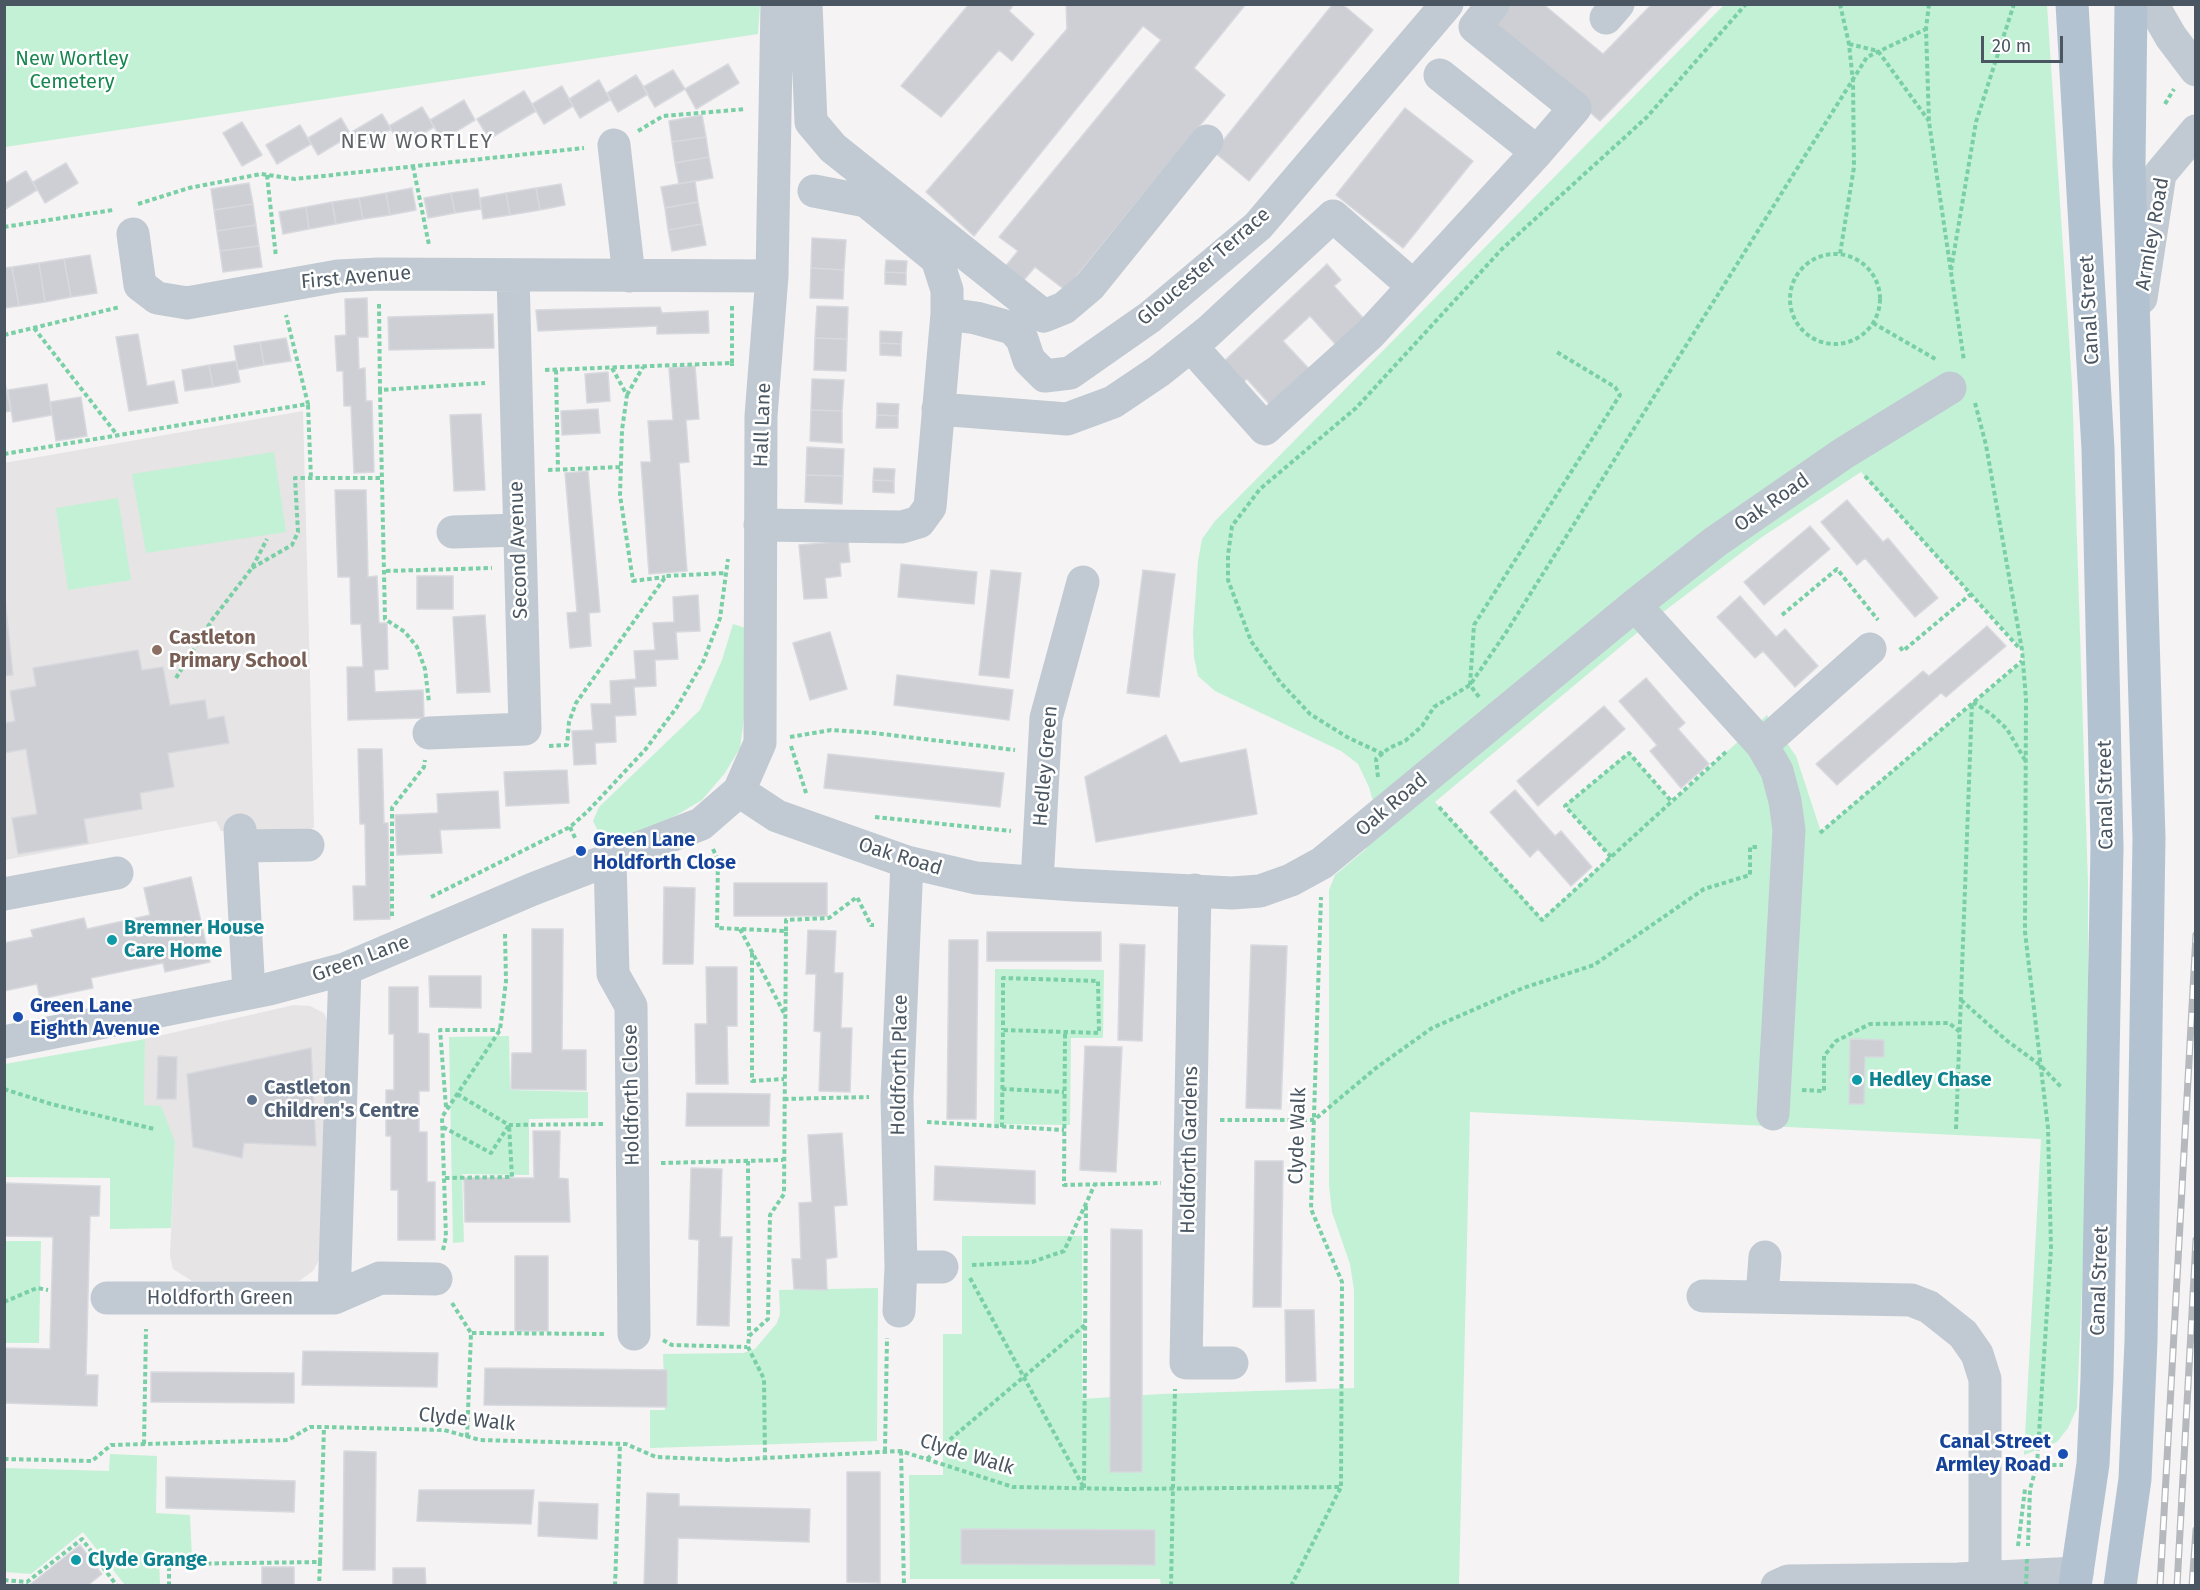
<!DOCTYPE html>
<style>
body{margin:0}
#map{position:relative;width:2200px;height:1590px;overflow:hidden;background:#f5f3f3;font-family:"Fira Sans",sans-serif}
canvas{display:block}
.frame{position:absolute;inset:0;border:6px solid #4a5661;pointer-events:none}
.scale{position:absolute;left:1981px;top:36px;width:82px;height:27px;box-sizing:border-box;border:3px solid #4a5661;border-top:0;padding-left:8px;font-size:18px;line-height:21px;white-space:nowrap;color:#4a5661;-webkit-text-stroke:4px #fff;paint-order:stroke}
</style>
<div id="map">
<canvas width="2200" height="1590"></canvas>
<div class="frame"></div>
<div class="scale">20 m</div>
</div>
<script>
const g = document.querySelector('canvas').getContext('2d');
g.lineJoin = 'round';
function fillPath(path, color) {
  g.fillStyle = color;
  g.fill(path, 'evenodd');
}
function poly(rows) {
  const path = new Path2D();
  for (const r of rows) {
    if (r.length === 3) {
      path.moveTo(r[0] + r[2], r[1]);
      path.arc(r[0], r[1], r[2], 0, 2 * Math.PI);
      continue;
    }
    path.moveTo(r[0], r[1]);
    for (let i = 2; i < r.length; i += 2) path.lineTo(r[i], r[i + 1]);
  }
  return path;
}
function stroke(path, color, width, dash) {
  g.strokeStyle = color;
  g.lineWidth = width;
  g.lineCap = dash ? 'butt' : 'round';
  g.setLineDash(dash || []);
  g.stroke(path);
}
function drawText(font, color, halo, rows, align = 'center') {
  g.font = font + ' "Fira Sans",sans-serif';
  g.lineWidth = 5;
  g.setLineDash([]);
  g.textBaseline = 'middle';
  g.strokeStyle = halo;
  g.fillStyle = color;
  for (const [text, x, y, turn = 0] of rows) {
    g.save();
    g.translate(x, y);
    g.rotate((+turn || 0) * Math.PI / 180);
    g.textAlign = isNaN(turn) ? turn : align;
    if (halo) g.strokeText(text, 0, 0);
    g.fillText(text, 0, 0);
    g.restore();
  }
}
fillPath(poly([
 [303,411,314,828,221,831,216,821,5,860,4,463],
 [294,1005,310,1006,324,1013,331,1030,319,1260,313,1271,299,1281,192,1281,173,1269,170,1256,175,1142,143,1106,145,1039]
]), '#e6e4e5');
fillPath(poly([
 [5,4,760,4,760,5,758,34,5,147],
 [1724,5,2047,5,2072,384,2088,884,2088,1138,2077,1408,2068,1428,2057,1442,2024,1455,2041,1139,1470,1112,1459,1585,1161,1586,1160,1579,910,1579,909,1475,943,1475,943,1334,962,1334,962,1236,1082,1236,1082,1399,1161,1394,1354,1388,1354,1290,1350,1264,1332,1212,1329,1185,1329,890,1335,875,1366,849,1376,812,1369,787,1358,764,1341,751,1215,691,1198,676,1194,657,1193,632,1198,561,1202,539,1215,521],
 [1861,472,2022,650,2023,661,1821,832,1796,756,1767,715,1672,802,1629,753,1565,806,1611,857,1542,919,1435,802,1650,622,1762,537],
 [274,452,286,532,146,553,132,474],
 [118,498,131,580,68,590,56,508],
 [733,624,749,629,745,710,740,748,725,773,702,800,658,826,612,843,600,835,593,821,599,807,700,710,722,660],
 [995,969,1104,970,1103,1038,1071,1038,1070,1125,994,1124],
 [509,1036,510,1090,588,1092,588,1118,529,1119,529,1175,462,1174,464,1242,453,1243,449,1037],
 [145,1039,144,1105,161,1106,175,1142,171,1228,110,1229,110,1178,5,1177,5,1064],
 [5,1241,41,1241,39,1343,5,1343],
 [878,1288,877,1441,650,1448,650,1410,665,1410,663,1354,743,1353,755,1349,777,1323,780,1314,779,1290],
 [110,1454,157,1456,156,1513,190,1515,192,1558,159,1558,160,1585,125,1585,83,1532,31,1574,5,1572,5,1468,109,1471]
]), '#c3f1d5');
const building = poly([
 [969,4,1014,4,1009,11,1034,34,1012,61,999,50,941,117,901,86,969,4],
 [1066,4,1246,4,1194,68,1225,95,1065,290,1035,267,1018,287,1000,273,1018,251,999,237,1161,40,1143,26,974,236,926,192,1067,29,1066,4],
 [1333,4,1342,4,1373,30,1249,181,1214,152,1333,4],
 [1505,4,1543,4,1603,54,1652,4,1714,4,1600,121,1488,25,1505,4],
 [728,64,739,83,696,109,685,89,728,64],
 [673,70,685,89,655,107,643,87,673,70],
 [636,75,648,94,618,112,607,93,636,75],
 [599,80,610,100,580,118,569,99,599,80],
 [562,86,573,106,544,124,532,104,562,86],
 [524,91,536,111,489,139,477,119,524,91],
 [464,100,475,120,442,140,430,120,464,100],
 [422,107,434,127,401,147,389,126,422,107],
 [1405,108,1473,161,1403,248,1336,195,1405,108],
 [382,114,391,129,359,149,350,133,382,114],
 [702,115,706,137,672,142,669,121,702,115],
 [341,118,351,135,318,155,308,138,341,118],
 [242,122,262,155,242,166,223,133,242,122],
 [300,125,311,144,277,164,266,145,300,125],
 [706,137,709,157,675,163,672,142,706,137],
 [709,157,713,178,679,184,675,163,709,157],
 [66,163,78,183,45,203,33,182,66,163],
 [26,171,37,190,4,210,4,184,26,171],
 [695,181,698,202,665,208,661,187,695,181],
 [249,183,253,204,214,210,211,189,249,183],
 [561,184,565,205,540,210,536,188,561,184],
 [412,188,416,210,390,215,386,193,412,188],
 [536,188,540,210,510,215,506,193,536,188],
 [478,189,481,209,455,213,451,193,478,189],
 [386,193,390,215,363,219,359,198,386,193],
 [451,193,455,213,428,218,424,198,451,193],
 [506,193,510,215,483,219,480,198,506,193],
 [359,198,363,219,336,224,332,202,359,198],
 [332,202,336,224,309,229,306,207,332,202],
 [698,202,702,224,668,230,665,208,698,202],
 [253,204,256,225,217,231,214,210,253,204],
 [306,207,309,229,283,234,279,212,306,207],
 [702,224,706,245,672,251,668,230,702,224],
 [256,225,259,246,220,251,217,231,256,225],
 [812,238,846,240,844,270,811,268,812,238],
 [259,246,262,267,223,272,220,251,259,246],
 [90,255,97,293,71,297,64,259,90,255],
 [64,259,71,297,45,302,39,263,64,259],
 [886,260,907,261,906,273,885,272,886,260],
 [39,263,45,302,19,306,12,267,39,263],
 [1327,264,1341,280,1334,286,1365,320,1337,346,1310,316,1283,341,1312,372,1273,408,1247,379,1238,386,1219,366,1327,264],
 [12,267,19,306,4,308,4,268,12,267],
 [811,268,844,270,843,299,810,298,811,268],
 [885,272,906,273,906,285,885,284,885,272],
 [367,298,368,337,358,337,359,369,365,368,366,401,372,401,374,472,354,473,351,406,344,406,343,371,337,371,335,336,346,335,345,299,367,298],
 [817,306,848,307,847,339,815,338,817,306],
 [660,307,662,313,708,311,709,333,657,334,657,326,538,331,536,310,660,307],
 [493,314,494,348,389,350,388,317,493,314],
 [880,331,902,332,901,344,880,343,880,331],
 [138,334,147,386,174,381,178,403,129,411,116,337,138,334],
 [286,338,291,361,264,365,260,342,286,338],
 [815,338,847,339,846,371,814,370,815,338],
 [260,342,264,365,238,370,234,346,260,342],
 [880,343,901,344,901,356,880,355,880,343],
 [236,361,240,382,213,387,209,365,236,361],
 [209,365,213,387,185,391,182,370,209,365],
 [695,366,699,419,686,420,689,462,679,463,687,571,649,574,641,462,651,462,648,421,673,420,669,368,695,366],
 [608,372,610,401,587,403,585,374,608,372],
 [4,379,11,411,4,412,4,379],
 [812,379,844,380,842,411,811,410,812,379],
 [47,384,52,415,13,422,8,390,47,384],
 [81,397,87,436,56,441,50,402,81,397],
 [877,403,899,404,898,416,877,415,877,403],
 [598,409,600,433,562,435,561,411,598,409],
 [811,410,842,411,842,443,810,441,811,410],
 [481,414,485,490,454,491,450,415,481,414],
 [877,415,898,416,898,428,876,428,877,415],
 [807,447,844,449,843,476,806,475,807,447],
 [874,468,895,469,894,481,873,480,874,468],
 [588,471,600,612,589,613,591,646,570,648,567,613,577,612,565,473,588,471],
 [806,475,843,476,842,504,805,502,806,475],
 [873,480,894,481,894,493,873,492,873,480],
 [335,490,366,490,368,577,377,576,379,623,387,623,388,669,374,670,375,692,423,690,424,718,348,720,347,667,363,667,361,624,351,624,350,577,338,577,335,490],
 [1847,500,1883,542,1888,538,1938,598,1915,617,1865,558,1857,565,1821,522,1847,500],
 [1810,526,1830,549,1764,605,1744,582,1810,526],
 [848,541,850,562,840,563,841,576,825,578,827,598,804,599,799,545,848,541],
 [901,564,977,572,974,604,898,597,901,564],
 [991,570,1021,573,1009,678,979,675,991,570],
 [1143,570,1175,574,1159,697,1127,693,1143,570],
 [417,576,453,576,453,609,417,609,417,576],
 [4,589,13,675,4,676,4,589],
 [698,595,700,631,676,632,678,659,655,660,656,686,634,687,636,715,615,716,616,742,595,743,596,764,574,765,572,731,593,730,591,704,611,704,610,681,636,679,634,651,655,650,653,623,674,622,673,597,698,595],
 [1740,596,1776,637,1785,629,1818,666,1795,687,1763,651,1755,658,1717,617,1740,596],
 [485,615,490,692,457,693,453,617,485,615],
 [1987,626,2006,646,1946,697,1941,693,1837,785,1816,764,1923,671,1929,676,1987,626],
 [830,632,847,689,810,700,793,643,830,632],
 [138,650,142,670,163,667,170,705,205,700,208,719,224,716,229,743,168,753,174,787,140,793,142,809,84,819,88,843,18,854,12,818,37,814,26,749,4,753,4,723,15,721,10,691,36,686,33,668,138,650],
 [897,675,1013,690,1009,720,894,705,897,675],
 [1646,678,1685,723,1678,729,1709,764,1681,788,1650,751,1657,745,1619,701,1646,678],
 [1604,706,1625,729,1538,806,1517,781,1604,706],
 [1166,735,1180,763,1246,749,1257,814,1096,842,1085,777,1166,735],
 [358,749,382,749,384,823,388,823,390,919,354,920,353,886,366,886,365,824,360,824,358,749],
 [828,754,1004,773,1000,807,824,788,828,754],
 [567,770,569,803,506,806,504,772,567,770],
 [1515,790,1555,836,1561,831,1592,867,1571,886,1538,849,1530,857,1490,812,1515,790],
 [498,791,500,828,440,830,442,853,397,855,395,815,438,813,437,794,498,791],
 [191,877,210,962,165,972,163,963,91,978,93,988,40,999,37,984,4,991,4,943,33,937,31,930,84,918,87,929,150,915,144,888,191,877],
 [734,883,827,883,827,916,734,916,734,883],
 [664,887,695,888,693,964,663,964,664,887],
 [532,929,563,929,562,1050,586,1050,586,1090,511,1089,512,1053,532,1053,532,929],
 [808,930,836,931,834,973,843,973,841,1028,852,1028,850,1092,819,1091,821,1032,814,1031,816,974,806,974,808,930],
 [987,932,1101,932,1101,961,987,961,987,932],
 [949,940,978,940,976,1119,947,1119,949,940],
 [1120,944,1145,945,1142,1041,1118,1040,1120,944],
 [1251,945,1287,946,1281,1109,1246,1108,1251,945],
 [706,967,737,967,737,1026,727,1026,728,1084,696,1084,695,1024,707,1024,706,967],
 [429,976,481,976,481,1008,430,1007,429,976],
 [389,987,418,987,418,1033,429,1034,429,1091,419,1091,419,1132,427,1132,427,1182,435,1182,435,1240,398,1240,398,1190,391,1190,391,1136,386,1136,386,1090,394,1090,394,1034,389,1034,389,987],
 [1850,1039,1884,1040,1884,1057,1865,1057,1864,1104,1849,1104,1850,1039],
 [1085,1046,1122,1047,1116,1172,1080,1170,1085,1046],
 [311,1048,316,1146,244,1143,242,1158,193,1147,187,1074,311,1048],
 [158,1056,177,1057,176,1099,157,1099,158,1056],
 [687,1093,770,1094,769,1126,686,1126,687,1093],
 [533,1131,560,1131,559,1178,568,1179,570,1222,465,1222,464,1178,534,1178,533,1131],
 [842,1133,847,1205,834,1206,837,1257,826,1259,827,1290,794,1289,792,1259,801,1259,799,1203,812,1202,808,1135,842,1133],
 [1255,1161,1283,1161,1281,1307,1253,1307,1255,1161],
 [935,1166,1035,1171,1035,1204,934,1200,935,1166],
 [691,1168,722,1169,720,1237,732,1237,729,1326,697,1325,699,1240,689,1239,691,1168],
 [4,1183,100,1186,99,1216,90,1216,86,1375,98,1375,97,1406,4,1403,4,1348,50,1349,53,1237,4,1236,4,1183],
 [1111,1229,1142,1230,1142,1472,1110,1472,1111,1229],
 [515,1256,548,1256,548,1331,515,1331,515,1256],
 [1285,1310,1314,1310,1316,1381,1286,1382,1285,1310],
 [303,1351,438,1353,437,1387,302,1385,303,1351],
 [485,1368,667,1370,667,1407,484,1405,485,1368],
 [151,1372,294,1373,294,1403,151,1402,151,1372],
 [344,1451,376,1452,375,1570,343,1570,344,1451],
 [847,1472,880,1472,880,1583,847,1582,847,1472],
 [166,1477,295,1481,294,1512,166,1508,166,1477],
 [419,1490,534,1490,531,1524,417,1521,419,1490],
 [647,1493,679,1494,679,1506,810,1509,809,1542,678,1538,677,1586,644,1586,647,1493],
 [539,1502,598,1504,597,1539,538,1536,539,1502],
 [961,1529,1155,1530,1155,1565,961,1564,961,1529],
 [80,1545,102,1574,87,1586,28,1586,80,1545],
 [262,1567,294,1567,294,1586,262,1586,262,1567],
 [393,1568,425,1568,426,1586,393,1586,393,1568]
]);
fillPath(building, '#cdcfd5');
stroke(building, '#d7d9de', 1.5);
stroke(poly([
 [1840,4,1849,44,1853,82,1854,167,1840,254],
 [1929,4,1926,29,1929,122,1964,361],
 [1849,44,1878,51,1929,121],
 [2165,104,2174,89],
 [638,131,663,116,746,109],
 [413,166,429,245],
 [267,175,276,257],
 [138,204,189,188,261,174,295,179,584,148],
 [4,227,113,210],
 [1835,299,45],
 [1951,270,1976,122,2014,4],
 [379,304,380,390,485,383],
 [732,306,732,363],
 [1873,323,1937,360],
 [34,328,118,436],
 [4,335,120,307],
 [612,368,627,395,622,430,620,495,633,581,665,577],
 [545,370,732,363,732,366],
 [556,370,558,469],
 [380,390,385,619,405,632,417,647,425,669,429,702],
 [627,395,643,367],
 [1975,403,1986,445,2022,650,2026,699,2025,932,2048,1128,2051,1248,2037,1465,2030,1489,2028,1546],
 [308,405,311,479],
 [4,454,308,404,286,315],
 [548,470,621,467],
 [1865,476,2020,649],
 [252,568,292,545,298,532,295,478,382,478],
 [386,571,492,568],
 [1782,615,1837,569,1878,620],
 [1900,647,1903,651,1971,594],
 [176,678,212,620,252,568,267,539],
 [1479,697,1470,685,1474,625,1620,395,1615,387,1555,351],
 [1973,702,1991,714,2007,729,2025,760],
 [790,737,831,730,874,733,1015,750],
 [549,746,567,745,569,722,576,703,666,576,726,573],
 [791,746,807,796],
 [1383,754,1347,737,1310,714,1280,682,1251,641,1228,580,1228,555,1232,526,1260,489,1356,408,1502,249,1647,117,1746,4],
 [1378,777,1376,759,1389,748,1405,741,1422,726,1434,707,1470,685,1507,631,1867,57,1926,29],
 [1439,807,1542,920,1727,751],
 [875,817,1011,831],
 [570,827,576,840],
 [1820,833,2022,661],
 [713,849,718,860,717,928,786,931,784,1194,770,1215,768,1319,749,1336,748,1347,764,1379,765,1456],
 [1611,857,1565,806,1629,753,1672,802],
 [431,897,570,827,587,812,645,750,677,707,703,662,720,618,728,559],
 [392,916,392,808,424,767,425,760],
 [740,929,785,1015],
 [786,931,786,920,829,918,857,897,871,925,874,925],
 [752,953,752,1081,784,1079],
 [1961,1000,2006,1040,2040,1065,2062,1088],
 [1065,1034,1064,1185,1161,1183],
 [4,1089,51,1104,154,1129],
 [1002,1089,1064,1092],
 [1802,1090,1824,1091,1824,1056,1836,1041,1870,1024,1949,1023,1960,1032],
 [457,1094,509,1125,604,1124],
 [784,1099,869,1097],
 [446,1107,440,1030,500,1030],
 [1220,1120,1314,1120,1376,1068,1432,1028,1523,988,1594,965,1704,889,1750,875,1750,847,1758,847],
 [927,1122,1064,1130],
 [443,1127,491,1153,509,1125,512,1177,444,1178],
 [1002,1127,1003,1030,1099,1033,1098,981,1003,978,1003,1030],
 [1956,1129,1972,702],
 [748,1161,749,1336],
 [661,1163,783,1160],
 [443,1250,446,1237,442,1117,500,1030,506,981,505,934],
 [972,1265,1032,1262,1064,1251,1095,1184],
 [970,1278,1084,1488],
 [4,1302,37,1288,48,1290],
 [452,1303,471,1333],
 [663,1340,672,1345,747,1347],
 [467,1437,471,1333,606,1334],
 [144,1444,146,1329],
 [885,1451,887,1338],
 [901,1451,904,1586],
 [4,1459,92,1461,111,1445,288,1440,310,1427,324,1427,444,1430,480,1440,626,1444,656,1457,727,1460,901,1451,1013,1487,1125,1489,1341,1487,1342,1282,1311,1209,1321,897],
 [927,1459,1086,1324],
 [2037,1465,2063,1465],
 [1084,1488,1086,1203],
 [2018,1546,2025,1489],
 [320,1562,324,1427],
 [4,1580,27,1582,82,1539,117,1586],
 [169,1586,169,1564,320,1562,319,1586],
 [615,1586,620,1444],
 [1171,1586,1175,1389],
 [1291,1586,1341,1487]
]), '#7ad0a6', 4, [4.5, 3]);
stroke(poly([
 [806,4,811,122,833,148,1044,316,1064,308,1090,286,1207,141],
 [2152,4,2171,37,2196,70],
 [1606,18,1618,4],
 [1440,75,1537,152],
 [614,145,629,276],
 [133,234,140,285,157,298,187,303,338,276,379,274,772,276],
 [2141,298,2160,174,2196,131],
 [947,314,976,318,1012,328,1022,339,1029,360,1045,376,1070,373,1150,317,1258,226,1447,4],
 [1191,346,1265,429,1369,335,1537,152,1575,108,1475,27,1493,4],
 [938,409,1067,419,1113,402,1159,371,1208,332,1333,216,1413,286],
 [760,525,902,527,919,522,930,507,947,314,947,290,937,259,866,201,814,191],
 [453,532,519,530],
 [1635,605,1762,745,1777,771,1785,801,1789,830,1773,1114],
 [429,733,525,729,513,275],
 [1762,745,1870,649],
 [739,791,777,816,907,862,976,878,1074,885,1232,893,1260,891,1291,880,1322,863,1635,605,1715,542,1844,453,1950,388],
 [240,830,249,993],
 [241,846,308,845],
 [610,860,613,974,631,1006,634,1334],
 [1037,882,1046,718,1083,582],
 [1195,890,1186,1363,1232,1363],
 [4,894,117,873],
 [4,1042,269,989,345,969,533,889,701,824,739,791,760,743,761,416,772,276,777,4],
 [901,1267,942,1267],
 [1703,1296,1911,1300,1929,1307,1963,1334,1977,1354,1985,1379,1985,1577],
 [1762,1297,1765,1257],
 [107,1298,334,1298,380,1278,436,1279],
 [334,1298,345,969],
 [899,1311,901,1267,897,1097,907,862],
 [1777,1586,1788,1581,1958,1579,2077,1573]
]), '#c1cad2', 33);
stroke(poly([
 [2072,4,2098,449,2107,847,2097,1379,2093,1464,2075,1586],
 [2120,1586,2135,1479,2141,1341,2149,838,2129,164,2131,4]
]), '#b3c2d1', 33);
const rail = poly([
 [2160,1586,2196,935],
 [2177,1586,2196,1240],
 [2192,1586,2196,1530]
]);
stroke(rail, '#b5b8bd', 7);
stroke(rail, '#fff', 4.5, [14]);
stroke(poly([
 [2026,1586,2027,1559]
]), '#7ad0a6', 4, [4.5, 3]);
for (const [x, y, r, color] of [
 [157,650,6,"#8d6e63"],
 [581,851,6,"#1a4fb4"],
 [112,940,6,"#0f9aa8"],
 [18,1017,6,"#1a4fb4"],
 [1857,1080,6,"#0f9aa8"],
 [252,1100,6,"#5c6f8a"],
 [2063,1454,6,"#1a4fb4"],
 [76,1560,6,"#0f9aa8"]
]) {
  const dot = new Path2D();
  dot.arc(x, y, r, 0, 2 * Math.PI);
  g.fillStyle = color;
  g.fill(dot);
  stroke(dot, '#fff', 2);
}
drawText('20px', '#17864f', '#fff', [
 ["New Wortley",72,59],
 ["Cemetery",72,82]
]);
drawText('20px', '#4a5661', '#fff', [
 ["Armley Road",2153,234,-80],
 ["Gloucester Terrace",1204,267,-41],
 ["First Avenue",356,278,-5],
 ["Canal Street",2090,310,-93],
 ["Hall Lane",763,425,-88],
 ["Oak Road",1772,503,-35],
 ["Second Avenue",519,550,-92],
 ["Hedley Green",1046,766,-85],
 ["Canal Street",2106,795,-91],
 ["Oak Road",1392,805,-40],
 ["Oak Road",900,857,17],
 ["Green Lane",361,959,-20],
 ["Holdforth Place",900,1065,-89],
 ["Holdforth Close",632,1095,-91],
 ["Clyde Walk",1298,1136,-88],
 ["Holdforth Gardens",1190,1150,-89],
 ["Canal Street",2100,1281,-88],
 ["Holdforth Green",220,1298],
 ["Clyde Walk",467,1420,6],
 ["Clyde Walk",967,1455,17]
]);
drawText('bold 20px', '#785e54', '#fff', [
 ["Castleton",169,638],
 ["Primary School",169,661]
], 'left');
drawText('bold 20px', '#164399', '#fff', [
 ["Green Lane",593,840],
 ["Holdforth Close",593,863],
 ["Green Lane",30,1006],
 ["Eighth Avenue",30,1029],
 ["Canal Street",2051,1442,"right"],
 ["Armley Road",2051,1465,"right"]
], 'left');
drawText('bold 20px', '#0d838f', '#fff', [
 ["Bremner House",124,928],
 ["Care Home",124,951],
 ["Hedley Chase",1869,1080],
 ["Clyde Grange",88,1560]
], 'left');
drawText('bold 20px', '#4e5e75', '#fff', [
 ["Castleton",264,1088],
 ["Children's Centre",264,1111]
], 'left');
g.letterSpacing = '1.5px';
drawText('21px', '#5f6368', '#fff', [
 ["NEW WORTLEY",417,142]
]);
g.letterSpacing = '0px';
</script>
